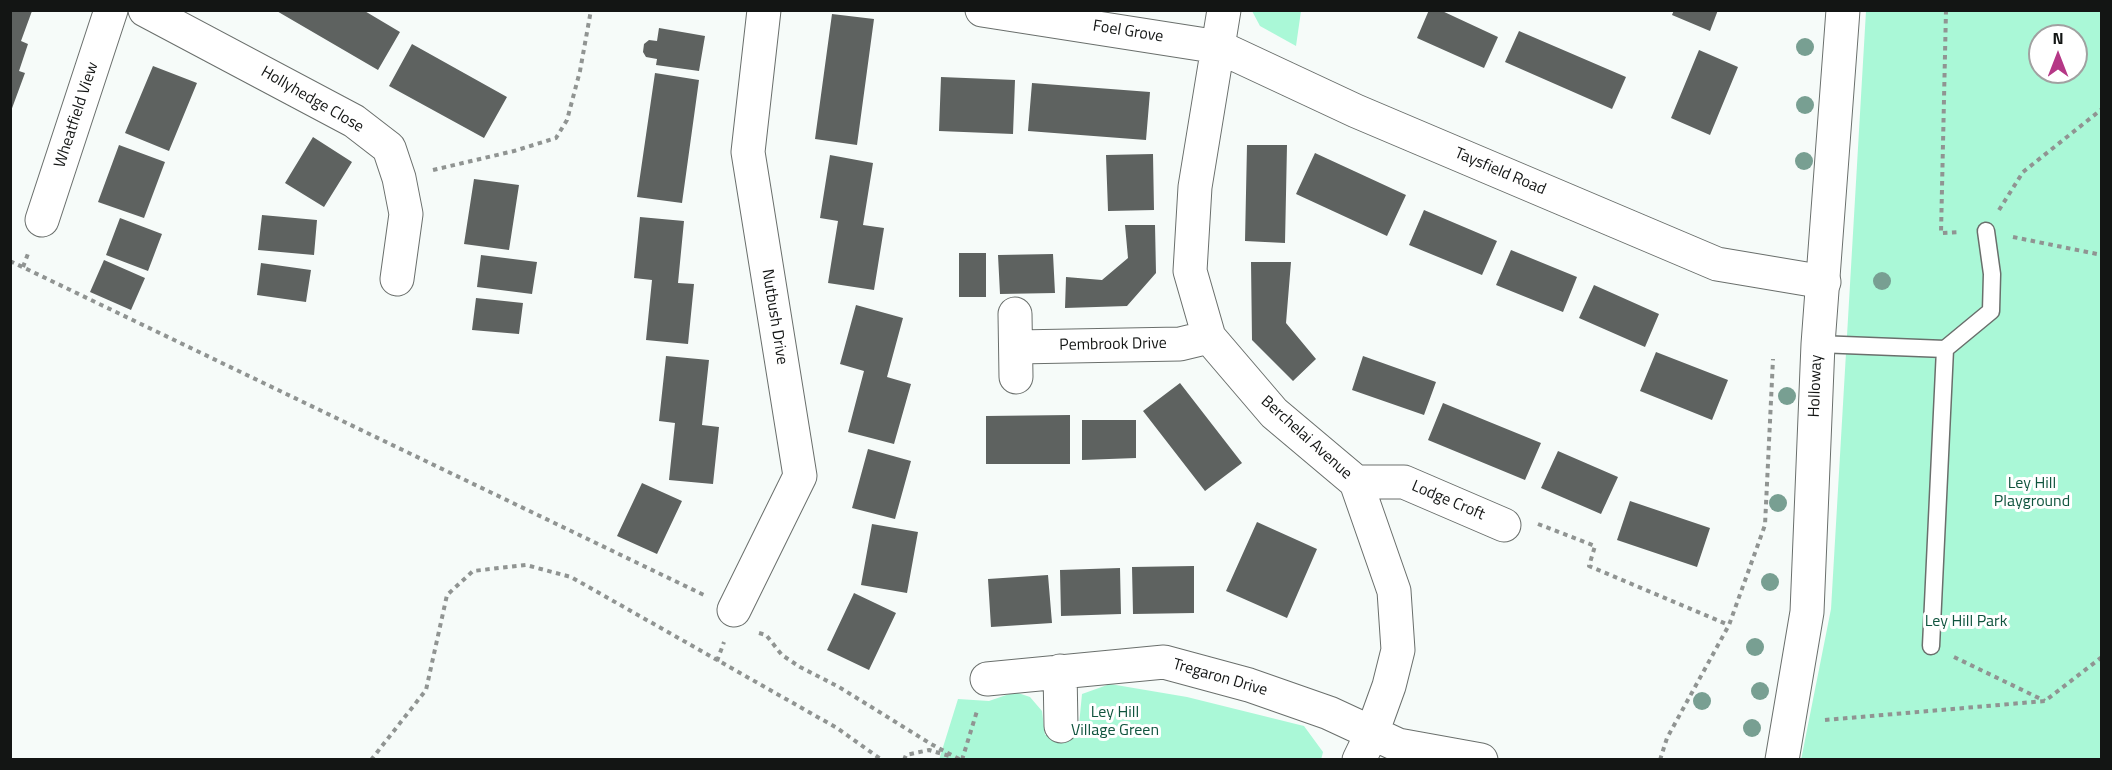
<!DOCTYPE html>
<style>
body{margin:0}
#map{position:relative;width:2112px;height:770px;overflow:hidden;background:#f6fbf9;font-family:"Titillium Web",sans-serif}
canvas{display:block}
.frame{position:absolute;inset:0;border:12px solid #131514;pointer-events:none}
.north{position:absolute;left:2028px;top:24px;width:60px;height:60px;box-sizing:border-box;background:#fff;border:2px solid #a1a1a1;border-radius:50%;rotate:0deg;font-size:16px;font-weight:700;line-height:24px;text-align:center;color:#131514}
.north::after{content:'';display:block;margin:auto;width:21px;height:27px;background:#b53786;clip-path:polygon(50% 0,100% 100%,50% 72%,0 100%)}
</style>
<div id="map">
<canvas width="2112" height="770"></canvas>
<div class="frame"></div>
<div class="north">N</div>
</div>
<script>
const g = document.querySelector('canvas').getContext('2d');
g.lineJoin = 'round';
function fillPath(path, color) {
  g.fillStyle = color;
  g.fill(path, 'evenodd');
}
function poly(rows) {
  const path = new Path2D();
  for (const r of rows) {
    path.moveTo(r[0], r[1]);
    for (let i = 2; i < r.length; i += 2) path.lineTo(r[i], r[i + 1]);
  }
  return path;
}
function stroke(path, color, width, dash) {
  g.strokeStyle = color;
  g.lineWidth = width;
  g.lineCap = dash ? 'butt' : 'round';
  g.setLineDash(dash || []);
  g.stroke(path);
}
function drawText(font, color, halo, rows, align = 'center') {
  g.font = font + ' "Titillium Web",sans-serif';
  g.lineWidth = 6;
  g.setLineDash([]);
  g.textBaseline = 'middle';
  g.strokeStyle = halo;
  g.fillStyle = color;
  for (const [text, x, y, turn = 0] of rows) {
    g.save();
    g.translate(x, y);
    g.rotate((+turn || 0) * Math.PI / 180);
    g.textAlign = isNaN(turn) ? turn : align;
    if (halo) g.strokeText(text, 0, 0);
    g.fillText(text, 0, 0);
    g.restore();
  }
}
fillPath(poly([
 [1252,11,1301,11,1296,46,1260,26],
 [1866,11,2101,11,2101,759,1801,760,1831,609],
 [2040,36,2076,36,2076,72,2040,72],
 [1110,684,1187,697,1304,726,1323,752,1321,760,939,760,958,699,989,701,1015,692,1030,697,1042,711,1045,735,1078,735,1082,694]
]), '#aaf8d7');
fillPath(poly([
 [10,10,32,11,21,41,28,44,19,71,25,73,11,111],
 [275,10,363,10,400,32,378,70],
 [1429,10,1440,10,1498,37,1484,68,1417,38],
 [1674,10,1718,10,1710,31,1672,15],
 [832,14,874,19,857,145,815,139],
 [659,28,705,36,699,71,656,65,657,59,646,57,643,52,644,44,649,40,657,41],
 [1519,31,1626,77,1612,109,1505,62],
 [412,44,507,97,484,138,389,86],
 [1699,50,1738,67,1710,135,1671,118],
 [153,66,197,83,169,151,125,133],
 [655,73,699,80,682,203,637,197],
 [941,77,1015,80,1013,134,939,131],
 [1032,83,1150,92,1146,140,1028,131],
 [313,137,352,162,324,207,285,183],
 [119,145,165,162,144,218,98,202],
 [1247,145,1287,145,1285,243,1245,241],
 [1315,153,1406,195,1387,236,1296,194],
 [1153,154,1154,210,1108,211,1106,155],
 [830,155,873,163,863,225,884,228,874,290,828,283,838,221,820,218],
 [474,179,519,185,509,250,464,244],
 [1424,210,1497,241,1482,275,1409,245],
 [262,215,317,220,314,255,258,250],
 [640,217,684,221,678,283,694,284,688,344,646,340,652,280,634,278],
 [120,218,162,234,148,271,106,255],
 [1125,225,1155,225,1156,273,1127,306,1065,308,1066,277,1102,280,1128,258],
 [1511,250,1577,277,1563,312,1496,285],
 [959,253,986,253,986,297,959,297],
 [1053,254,1055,293,1000,294,998,255],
 [481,255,537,262,532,294,477,287],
 [104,260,145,278,131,310,90,292],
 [1251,262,1291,262,1286,323,1316,359,1293,381,1252,340],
 [261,263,311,270,306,302,257,295],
 [1594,285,1659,314,1645,347,1579,318],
 [476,298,523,303,519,334,472,330],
 [856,305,903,318,887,377,911,384,894,444,848,432,864,371,840,364],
 [1656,352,1728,380,1712,420,1640,391],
 [666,356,709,360,702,425,719,427,713,484,669,480,675,423,659,421],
 [1363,356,1436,382,1424,415,1352,390],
 [1180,383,1242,463,1205,491,1143,411],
 [1443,403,1541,443,1525,480,1428,440],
 [1070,415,1070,464,986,464,986,416],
 [1082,420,1136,420,1136,458,1082,460],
 [868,449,911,461,895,519,852,508],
 [1558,451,1618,477,1601,514,1541,488],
 [642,483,682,501,657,554,617,536],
 [1630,501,1710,528,1697,567,1617,540],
 [1257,522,1317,549,1287,618,1226,591],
 [872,524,918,532,907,593,861,585],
 [1194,566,1194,613,1133,614,1132,567],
 [1120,568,1121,614,1061,616,1060,570],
 [1048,575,1052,623,991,627,988,579],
 [854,593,896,613,869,670,827,650]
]), '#5e6260');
const service = poly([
 [1818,344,1945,349,1931,646],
 [1945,349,1991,311,1992,274,1986,231]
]);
const minor = poly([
 [145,10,354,121,389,148,399,178,406,214,397,279],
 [982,10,1219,47,1356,111,1717,264,1824,282],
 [1224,10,1195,187,1190,271,1209,337,1274,413,1356,482,1394,591,1398,650,1389,686,1372,733,1359,760],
 [42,220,111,10],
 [1015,314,1016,377],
 [1017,347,1180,344,1209,337],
 [1356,482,1404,482,1504,525],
 [734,610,800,476,748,152,764,10],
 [1060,671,1061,726],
 [987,679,1164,662,1249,685,1329,713,1398,745,1481,760]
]);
const tertiary = poly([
 [1782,760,1807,612,1818,344,1843,10]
]);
stroke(service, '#6a6f6c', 19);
stroke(minor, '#6a6f6c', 35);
stroke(tertiary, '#6a6f6c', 35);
stroke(poly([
 [1946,10,1941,233,1960,232],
 [433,170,514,151,556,138,567,120,580,71,591,10],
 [1999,210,2023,172,2102,109],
 [2013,237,2102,255],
 [10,261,704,595],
 [23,267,29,251],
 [1538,524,1595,546,1589,566,1729,625],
 [759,633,766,635,782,655,800,667,839,687,931,744,961,760],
 [1954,657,2045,701],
 [717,661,724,642],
 [1825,720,2045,701,2102,657],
 [371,760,426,690,447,595,473,571,526,565,571,577,837,728,882,760],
 [904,760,906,755,929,750,953,757],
 [962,760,977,711],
 [1660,760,1667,738,1729,625,1765,525,1773,359]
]), '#909492', 4, [4.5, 4.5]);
stroke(service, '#fff', 16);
stroke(minor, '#fff', 33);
stroke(tertiary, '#fff', 33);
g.fillStyle = '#789f92';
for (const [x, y] of [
 [1805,47],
 [1805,105],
 [1804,161],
 [1882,281],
 [1787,396],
 [1778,503],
 [1770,582],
 [1755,647],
 [1760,691],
 [1702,701],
 [1752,728]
]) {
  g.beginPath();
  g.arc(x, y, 9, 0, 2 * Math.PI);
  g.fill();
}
drawText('16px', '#131514', '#fff', [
 ["Foel Grove",1128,32,9],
 ["Hollyhedge Close",312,100,30],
 ["Wheatfield View",77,115,-72],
 ["Taysfield Road",1500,172,23],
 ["Nutbush Drive",774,317,81],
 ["Pembrook Drive",1113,345,-1],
 ["Holloway",1816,386,-88],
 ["Berchelai Avenue",1306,438,42],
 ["Lodge Croft",1448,501,23],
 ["Tregaron Drive",1220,678,16]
]);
drawText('16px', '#10543e', '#fff', [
 ["Ley Hill",2032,484],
 ["Playground",2032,502],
 ["Ley Hill Park",1966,622],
 ["Ley Hill",1115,713],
 ["Village Green",1115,731]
]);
</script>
